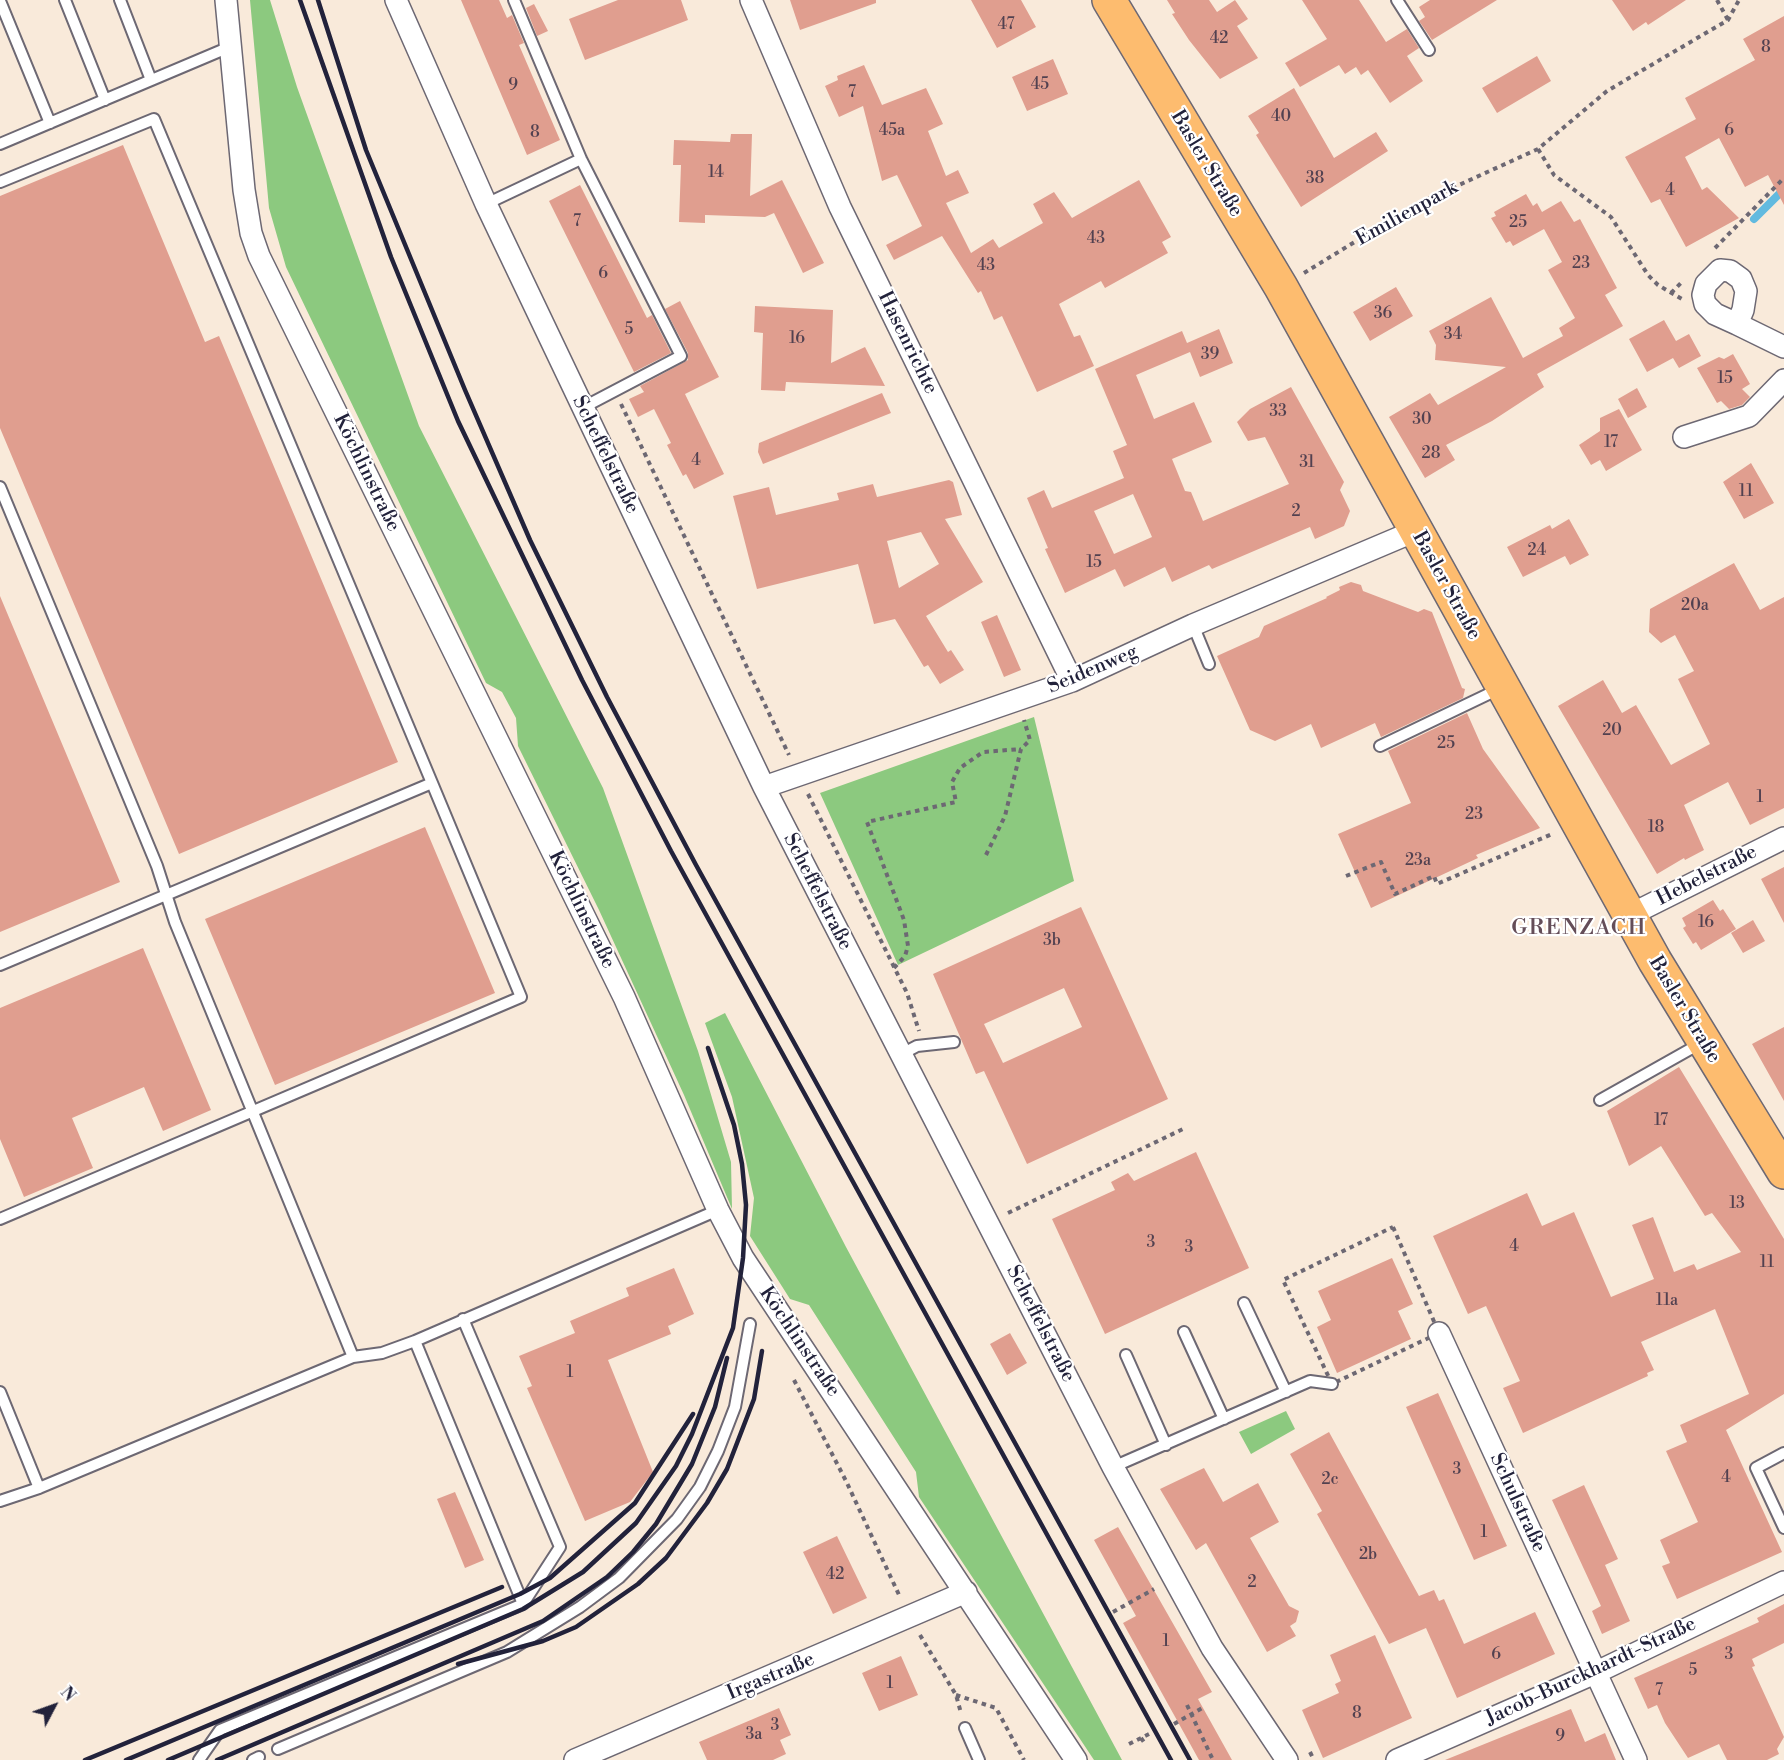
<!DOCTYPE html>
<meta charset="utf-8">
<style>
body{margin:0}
#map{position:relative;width:1784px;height:1760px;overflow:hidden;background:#f9eada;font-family:"Libre Bodoni",serif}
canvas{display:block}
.north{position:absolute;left:24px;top:1676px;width:60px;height:60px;-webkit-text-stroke:4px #fff;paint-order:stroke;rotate:49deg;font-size:16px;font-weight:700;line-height:24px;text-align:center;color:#22223b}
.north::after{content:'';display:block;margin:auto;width:21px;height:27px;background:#22223b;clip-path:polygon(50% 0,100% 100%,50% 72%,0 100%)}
</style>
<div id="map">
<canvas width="1784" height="1760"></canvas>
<div class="north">N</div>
</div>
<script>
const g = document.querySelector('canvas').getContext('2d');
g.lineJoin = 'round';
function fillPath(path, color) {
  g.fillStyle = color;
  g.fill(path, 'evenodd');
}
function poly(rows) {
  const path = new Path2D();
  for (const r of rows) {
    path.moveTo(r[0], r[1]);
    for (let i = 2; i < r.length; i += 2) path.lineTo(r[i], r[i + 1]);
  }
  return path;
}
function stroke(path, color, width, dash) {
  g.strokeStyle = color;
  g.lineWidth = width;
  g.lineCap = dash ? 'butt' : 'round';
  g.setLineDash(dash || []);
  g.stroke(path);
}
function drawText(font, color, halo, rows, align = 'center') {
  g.font = font + ' "Libre Bodoni",serif';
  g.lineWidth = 4.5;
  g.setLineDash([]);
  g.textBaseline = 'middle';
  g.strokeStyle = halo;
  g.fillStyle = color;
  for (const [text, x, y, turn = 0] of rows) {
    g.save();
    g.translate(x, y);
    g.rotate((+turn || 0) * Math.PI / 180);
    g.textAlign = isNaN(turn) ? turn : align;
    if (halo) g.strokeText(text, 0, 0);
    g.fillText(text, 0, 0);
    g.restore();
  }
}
fillPath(poly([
 [250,0,270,0,297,87,419,426,603,788,698,1051,731,1162,732,1209,684,1095,599,910,518,746,516,718,502,692,486,683,286,267,269,208],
 [1034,717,1074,881,898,965,820,793],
 [725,1013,846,1247,1122,1760,1094,1760,919,1497,916,1472,809,1305,790,1299,750,1236,754,1198,732,1097,705,1023],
 [1286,1411,1295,1429,1251,1454,1239,1432]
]), '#8cc97f');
stroke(poly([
 [1754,219,1784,189]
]), '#62badf', 8);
fillPath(poly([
 [461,0,499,0,507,18,512,15,524,43,519,45,560,140,527,155],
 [618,0,681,0,688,20,585,60,569,19],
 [790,0,876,0,876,3,800,30],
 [971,0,1021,0,1036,27,997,48],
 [1167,0,1209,0,1217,12,1235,0,1248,19,1237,26,1258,58,1220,79,1189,40,1172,14,1175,13],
 [1302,0,1359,0,1386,42,1407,29,1419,48,1407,56,1423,81,1390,103,1368,70,1361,75,1356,67,1345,74,1339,65,1300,87,1285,63,1327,39],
 [1430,0,1497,0,1432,40,1419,21,1425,17,1419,7],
 [1612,0,1686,0,1648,25,1646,22,1633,31],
 [534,4,548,31,537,36,526,8],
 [1784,16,1784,205,1768,175,1745,187,1719,138,1685,157,1702,190,1707,187,1739,218,1686,247,1660,199,1651,203,1625,157,1696,119,1685,98,1755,60,1743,39],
 [1537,56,1551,81,1497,113,1482,88],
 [1053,59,1068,94,1027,111,1012,77],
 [864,65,882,105,926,88,943,124,928,131,946,176,958,170,969,193,946,203,971,253,993,239,999,248,1043,223,1033,204,1054,192,1072,218,1139,180,1171,237,1162,242,1168,253,1105,288,1101,281,1059,304,1074,337,1080,335,1094,366,1037,392,1002,316,994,320,981,291,978,293,942,236,894,260,886,245,922,226,897,175,882,181,863,106,839,117,825,86,838,80,837,76],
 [1294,88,1334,158,1376,132,1388,151,1301,207,1256,135,1259,133,1248,116],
 [731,134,752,134,750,196,782,180,824,263,803,273,774,213,765,217,705,215,705,223,679,222,681,165,673,165,674,140,730,142],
 [123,145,205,342,219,336,398,762,179,854,0,428,0,196],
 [580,185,647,318,652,315,671,353,634,372,549,201],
 [1526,194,1533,206,1537,203,1542,212,1561,201,1574,222,1580,219,1617,288,1605,295,1623,326,1537,374,1544,387,1492,421,1446,445,1455,460,1425,478,1389,417,1430,393,1438,405,1506,367,1435,360,1436,345,1429,331,1491,297,1523,358,1563,336,1559,328,1575,318,1548,270,1562,262,1544,229,1513,246,1510,241,1506,243,1491,218,1496,216,1494,212],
 [1396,287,1413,316,1370,341,1353,312],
 [680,301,719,377,685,394,724,474,694,489,686,474,683,476,667,445,671,443,654,409,638,417,629,399,644,392,640,386,688,360,688,353,665,309],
 [755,306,833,310,831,363,865,347,885,386,786,382,785,391,761,390,763,333,754,332],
 [1664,320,1676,341,1689,334,1701,356,1679,368,1673,358,1647,372,1629,339],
 [1219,329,1233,363,1200,377,1190,352,1136,375,1154,419,1194,402,1212,442,1172,459,1185,491,1191,492,1203,521,1289,484,1265,437,1248,441,1237,422,1250,409,1291,387,1344,482,1340,490,1350,511,1344,526,1315,539,1310,527,1212,569,1209,565,1172,582,1165,567,1124,587,1115,569,1065,593,1045,549,1048,548,1027,498,1044,490,1052,508,1124,478,1113,451,1127,445,1095,369,1182,331,1187,343],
 [1133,494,1152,537,1114,554,1094,511],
 [1733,354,1750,384,1742,389,1750,397,1742,405,1729,409,1721,401,1717,403,1697,368,1719,357,1724,359],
 [1637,388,1647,407,1628,418,1618,399],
 [882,393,891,413,763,464,758,452,759,443],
 [1619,409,1642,450,1606,471,1600,460,1591,465,1579,445,1600,431,1600,418],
 [1751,463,1774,503,1744,519,1723,482],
 [949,480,953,482,962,515,945,519,983,582,926,616,948,652,951,650,964,670,940,684,928,665,924,667,895,619,874,624,858,564,757,589,733,496,769,487,776,515,839,500,837,493,873,484,877,497],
 [921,532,939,564,899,588,887,541],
 [1569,519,1589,555,1570,565,1565,556,1523,577,1507,547,1550,525,1552,529],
 [1734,563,1760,610,1784,597,1784,808,1750,825,1728,782,1684,805,1704,850,1685,860,1684,858,1657,874,1558,706,1603,680,1622,713,1636,705,1671,765,1710,744,1678,679,1694,671,1675,635,1661,643,1649,632,1650,609],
 [1351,582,1361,585,1363,591,1418,612,1424,609,1432,612,1462,688,1465,689,1463,698,1381,737,1375,723,1321,748,1311,724,1275,741,1250,730,1217,656,1259,637,1264,626,1327,598,1326,597,1340,590,1339,587],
 [0,596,120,882,0,932],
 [997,615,1021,670,1004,677,981,622],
 [1467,713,1483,749,1540,828,1476,855,1478,858,1371,908,1338,834,1411,803,1388,751],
 [425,827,495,993,275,1085,205,919],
 [1784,867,1784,923,1761,879],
 [1713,900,1720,911,1723,909,1736,929,1701,950,1696,942,1693,944,1683,928,1686,926,1682,918],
 [1081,907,1168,1099,1027,1164,984,1071,976,1074,933,974],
 [1064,988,1082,1027,1003,1063,984,1024],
 [1753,920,1765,941,1743,953,1731,933],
 [143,948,211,1110,163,1131,144,1087,72,1118,93,1168,24,1197,0,1139,0,1008],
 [1784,1027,1784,1101,1752,1044],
 [1679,1067,1784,1239,1784,1394,1726,1430,1782,1552,1677,1599,1662,1566,1670,1563,1660,1540,1698,1522,1666,1451,1687,1442,1680,1425,1749,1394,1715,1309,1641,1342,1654,1370,1647,1373,1648,1376,1523,1433,1503,1388,1520,1381,1486,1306,1468,1314,1433,1236,1527,1193,1542,1226,1574,1212,1611,1297,1654,1279,1632,1225,1653,1217,1674,1272,1694,1264,1697,1270,1741,1252,1712,1213,1705,1216,1661,1146,1629,1166,1607,1111],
 [1196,1152,1249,1268,1105,1334,1052,1219,1115,1190,1111,1182,1128,1173,1134,1181],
 [1392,1258,1413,1304,1398,1311,1411,1339,1337,1373,1317,1327,1331,1320,1318,1291],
 [674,1268,694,1314,668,1326,671,1334,608,1360,653,1472,630,1502,585,1521,527,1388,532,1386,519,1356,575,1333,570,1321,629,1296,626,1288],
 [1010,1333,1027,1363,1007,1375,990,1344],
 [1438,1393,1507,1546,1474,1560,1406,1407],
 [1329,1432,1419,1596,1434,1590,1439,1601,1444,1599,1464,1644,1535,1612,1555,1654,1457,1698,1426,1628,1389,1644,1317,1514,1322,1511,1290,1454],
 [1204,1468,1223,1502,1258,1483,1279,1522,1250,1538,1289,1606,1299,1611,1296,1622,1290,1626,1296,1636,1267,1652,1206,1543,1196,1550,1160,1489],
 [1584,1485,1618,1559,1605,1565,1630,1621,1602,1634,1592,1611,1601,1606,1552,1500],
 [455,1492,484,1560,465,1568,437,1499],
 [1118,1527,1212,1692,1198,1699,1232,1760,1199,1760,1123,1623,1136,1616,1094,1540],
 [837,1536,867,1598,833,1614,803,1552],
 [1784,1604,1784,1643,1752,1659,1755,1666,1752,1667,1784,1737,1777,1749,1779,1754,1767,1760,1727,1760,1719,1744,1688,1758,1665,1723,1657,1705,1648,1709,1634,1678,1759,1622,1757,1618],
 [1375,1635,1412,1718,1323,1758,1302,1710,1339,1693,1335,1684,1341,1681,1330,1655],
 [901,1656,918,1695,879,1711,862,1673],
 [779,1708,791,1735,780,1740,786,1754,773,1760,707,1760,699,1742],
 [1571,1709,1585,1742,1605,1733,1616,1760,1445,1760]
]), '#e09e8f');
const service = poly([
 [65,0,105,100],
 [120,0,151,80],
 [514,0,581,159,681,356,582,408],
 [1397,0,1429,50],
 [0,1,50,123],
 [0,144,232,46],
 [0,182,154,119,432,783],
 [486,204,581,159],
 [0,487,157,866,175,922,353,1357],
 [1193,625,1209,664],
 [1380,746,1499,689],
 [0,965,432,783,521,997,0,1219],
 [900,1055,917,1046,954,1042],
 [1600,1100,1703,1042],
 [1244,1303,1286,1392],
 [1184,1332,1224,1419],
 [415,1341,523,1604],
 [1126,1355,1166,1445],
 [0,1392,39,1488],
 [1784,1453,1756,1468,1784,1528],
 [1113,1467,1310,1381,1332,1384],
 [0,1501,39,1488,353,1357,382,1353,415,1341,718,1210],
 [965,1728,979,1760],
 [278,1749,507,1652,580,1607,619,1578,677,1519,700,1487,718,1451,735,1407,750,1324],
 [199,1760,220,1730,523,1604,560,1547,463,1319],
 [253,1760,259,1757]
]);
const minor = poly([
 [226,0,244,190,251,233,259,256,624,997,718,1210,743,1258,1076,1760],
 [396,0,486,204,764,787,1113,1467,1212,1648,1287,1760],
 [751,0,840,207,1072,681],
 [1737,324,1743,310,1746,291,1741,279,1730,271,1720,270,1706,284,1703,295,1705,304,1715,314,1737,324,1784,347],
 [1684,437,1749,416,1784,380],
 [764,787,1072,681,1193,625,1415,531],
 [1630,915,1784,838],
 [1439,1333,1636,1760],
 [575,1760,966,1592],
 [1397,1760,1595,1673,1784,1582]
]);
const primary = poly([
 [1109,0,1281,287,1655,961,1784,1172]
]);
stroke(service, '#6d6873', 14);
stroke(minor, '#6d6873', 24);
stroke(primary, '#6d6873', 36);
stroke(poly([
 [1717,0,1728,20],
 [1538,149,1554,175,1611,217,1648,275,1658,285,1682,299],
 [1715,248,1784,178],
 [1304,273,1415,205,1538,149,1607,91,1728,20,1739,0],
 [1671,293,1683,281],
 [621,404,789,755],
 [808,794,907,993,919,1031],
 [986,855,1005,816,1021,749,1030,740,1024,720],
 [1346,876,1381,862,1395,894,1434,876,1437,884,1552,834],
 [894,968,905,956,908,946,904,920,867,822,956,802,952,782,960,768,983,752,1021,749],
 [1008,1213,1183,1129],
 [1393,1227,1439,1333,1332,1384,1283,1280,1393,1227],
 [794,1380,847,1483,900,1597],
 [1113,1612,1154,1589],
 [920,1635,956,1695,961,1713],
 [956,1695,996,1708,1024,1760],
 [1187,1705,1213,1760],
 [1174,1724,1204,1707],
 [1141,1738,1146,1745],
 [1129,1744,1149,1734],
 [1310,1752,1314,1760]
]), '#6d6873', 4, [4.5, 4.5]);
stroke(service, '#fff', 10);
stroke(minor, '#fff', 21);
stroke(primary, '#fdbc6f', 33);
stroke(poly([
 [300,0,391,257,458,421,582,680,671,851,1171,1760],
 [318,0,366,150,465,390,530,540,607,697,696,865,1190,1760],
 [458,1664,543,1641,576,1627,638,1584,666,1558,707,1503,727,1469,754,1399,762,1351],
 [85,1760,502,1587],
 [126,1760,520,1594,550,1578,635,1503,693,1414],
 [168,1760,523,1609,583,1572,636,1523,676,1466,692,1434,733,1328,743,1258,746,1205,742,1164,734,1125,708,1048],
 [217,1760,543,1621,607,1577,633,1552,656,1524,692,1464,715,1407,727,1358]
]), '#22223b', 4.5);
drawText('16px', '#524150', null, [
 ["47",1006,25],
 ["42",1219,39],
 ["8",1766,48],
 ["45",1040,85],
 ["9",513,86],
 ["7",852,93],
 ["40",1281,117],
 ["45a",892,131],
 ["6",1729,131],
 ["8",535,133],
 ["14",716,173],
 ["38",1315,179],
 ["4",1670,191],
 ["7",577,222],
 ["25",1518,223],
 ["43",1096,239],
 ["23",1581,264],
 ["43",986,266],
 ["6",603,274],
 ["36",1383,314],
 ["5",629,330],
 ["34",1453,335],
 ["16",797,339],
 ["39",1210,355],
 ["15",1725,379],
 ["33",1278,412],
 ["30",1422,420],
 ["17",1611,443],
 ["28",1431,454],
 ["4",696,461],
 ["31",1307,463],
 ["11",1746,492],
 ["2",1296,512],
 ["24",1537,551],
 ["15",1094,563],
 ["20a",1695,606],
 ["20",1612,731],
 ["25",1446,744],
 ["1",1760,798],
 ["23",1474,815],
 ["18",1656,828],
 ["23a",1418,861],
 ["16",1706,923],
 ["3b",1052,941],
 ["17",1661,1121],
 ["13",1737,1204],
 ["3",1151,1243],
 ["4",1514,1247],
 ["3",1189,1248],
 ["11",1767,1263],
 ["11a",1667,1301],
 ["1",570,1373],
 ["3",1457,1470],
 ["4",1726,1478],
 ["2c",1330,1480],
 ["1",1484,1533],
 ["2b",1368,1555],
 ["42",835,1575],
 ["2",1252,1583],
 ["1",1166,1642],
 ["6",1496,1655],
 ["3",1729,1655],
 ["5",1693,1671],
 ["1",890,1684],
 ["7",1659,1691],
 ["8",1357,1714],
 ["3",775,1726],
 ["3a",754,1735],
 ["9",1560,1737]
]);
drawText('20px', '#22223b', '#fff', [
 ["Basler Straße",1206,164,59],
 ["Emilienpark",1407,214,-29],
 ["Hasenrichte",907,343,64],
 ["Scheffelstraße",605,455,64],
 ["Köchlinstraße",366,473,64],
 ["Basler Straße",1446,586,61],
 ["Seidenweg",1093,670,-23],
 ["Hebelstraße",1707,876,-27],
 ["Scheffelstraße",817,892,63],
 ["Köchlinstraße",581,910,64],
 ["Basler Straße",1684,1010,59],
 ["Scheffelstraße",1040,1324,63],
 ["Köchlinstraße",799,1342,56],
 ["Schulstraße",1517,1503,65],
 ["Jacob-Burckhardt-Straße",1591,1672,-25],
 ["Irgastraße",771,1677,-23]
]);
g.letterSpacing = '1.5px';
drawText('22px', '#644d58', '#fff', [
 ["GRENZACH",1579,929]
]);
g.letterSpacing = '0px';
</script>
